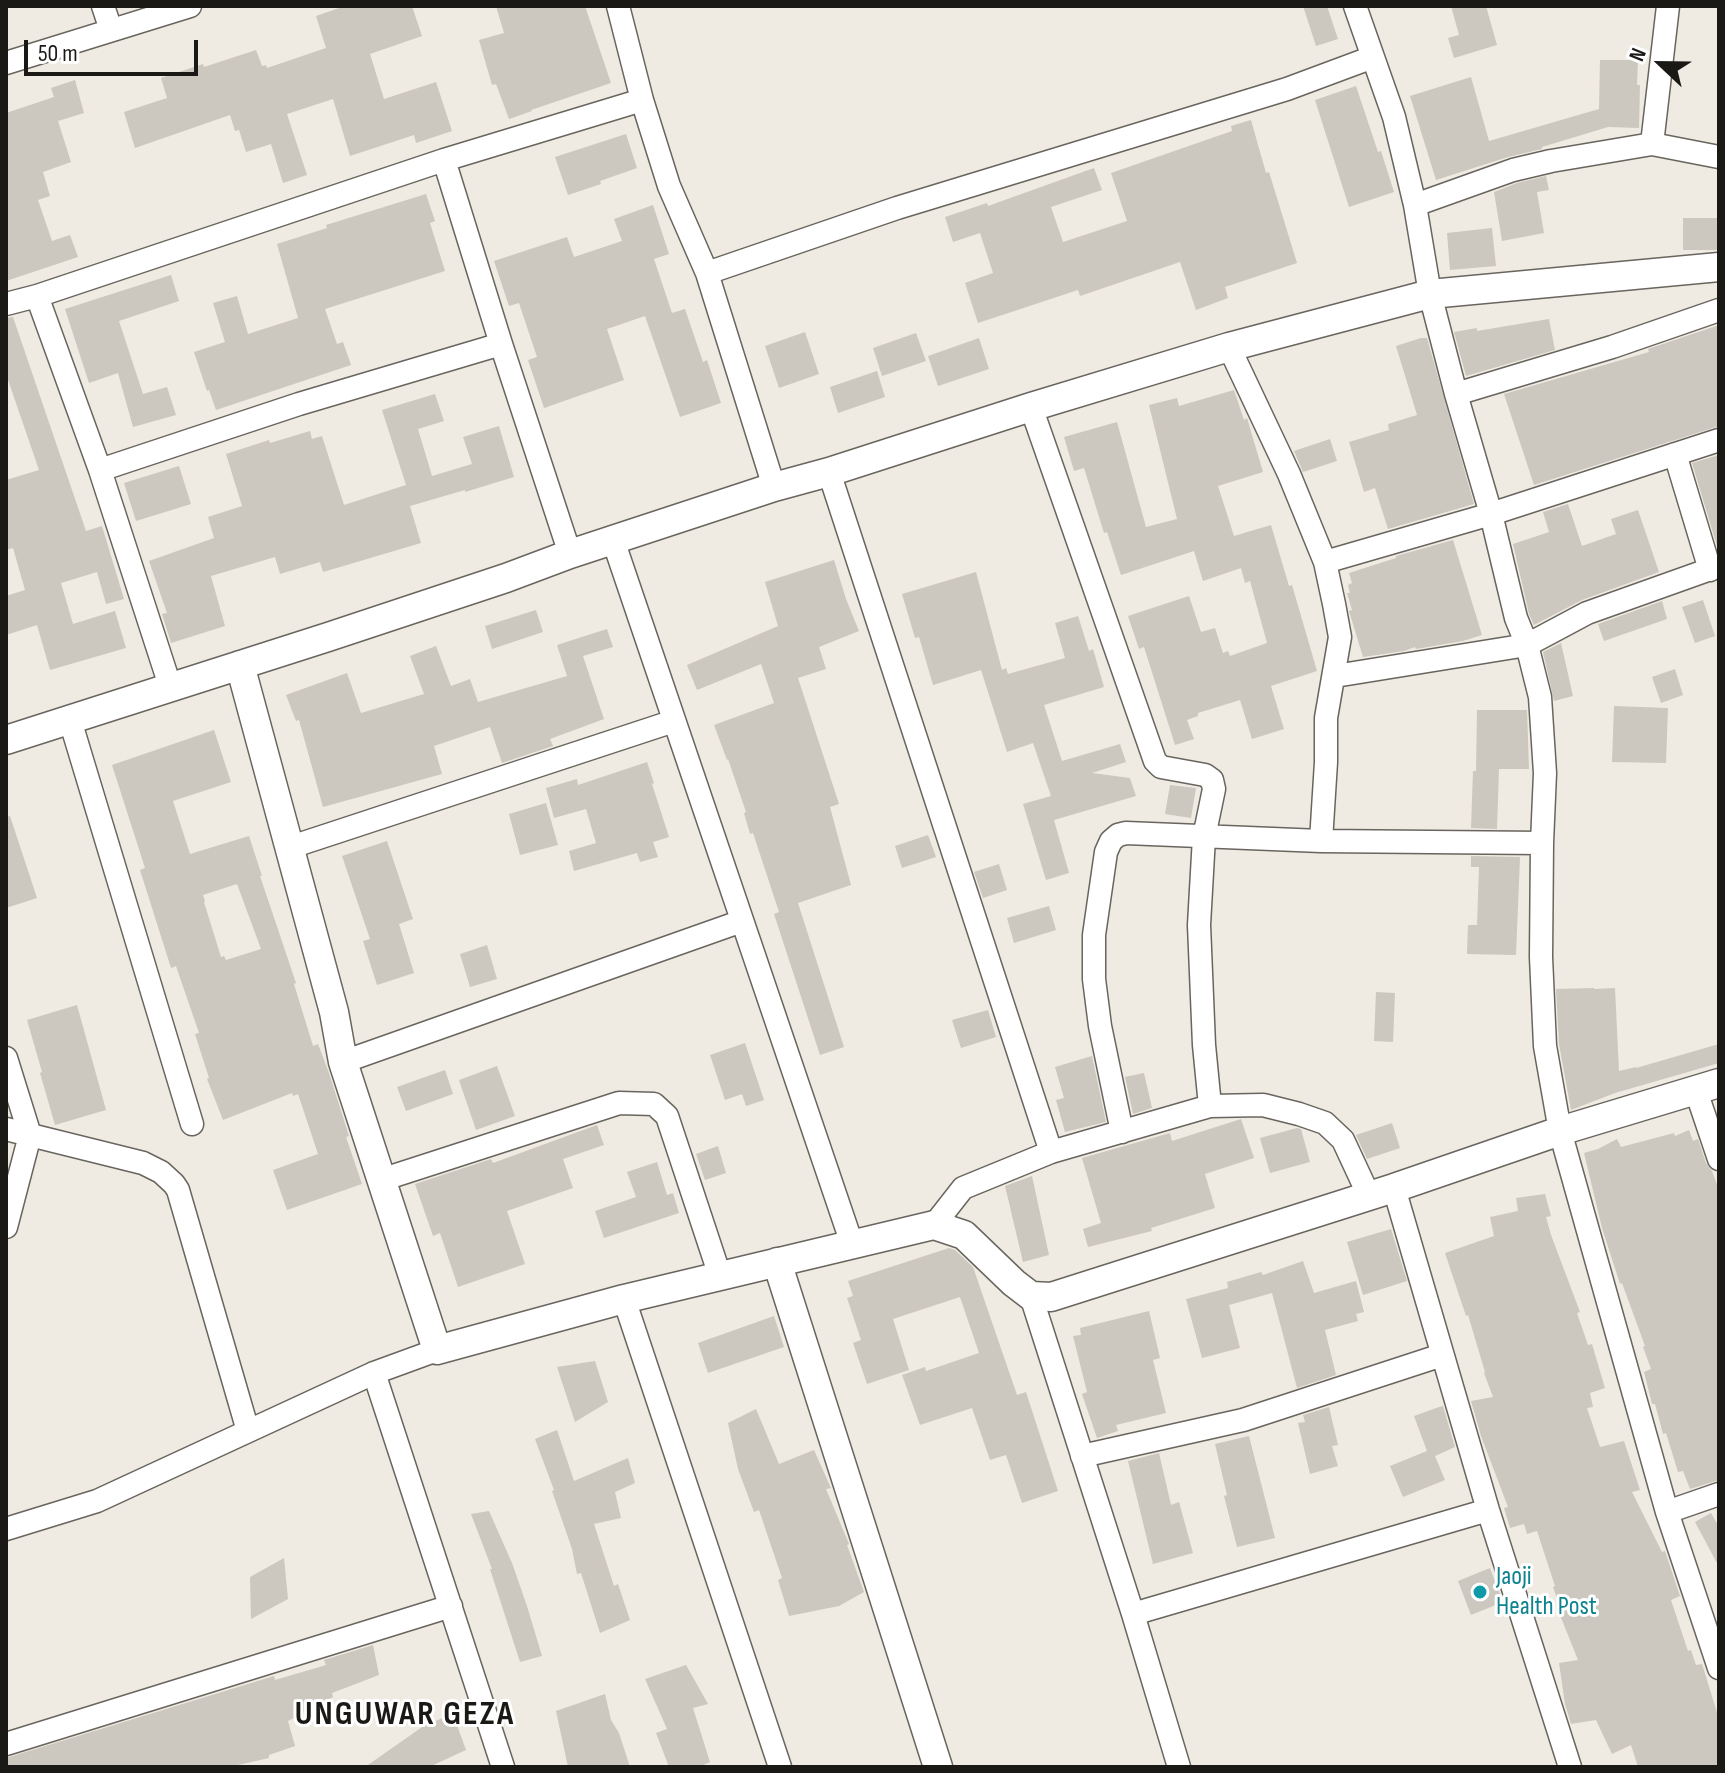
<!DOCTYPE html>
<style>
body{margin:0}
#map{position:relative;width:1725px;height:1773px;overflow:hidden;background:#efeae2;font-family:"Sofia Sans Condensed",sans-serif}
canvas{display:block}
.frame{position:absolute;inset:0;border:8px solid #1b1916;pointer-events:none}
.north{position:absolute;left:1621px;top:24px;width:80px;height:80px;-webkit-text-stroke:6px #fff;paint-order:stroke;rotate:292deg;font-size:22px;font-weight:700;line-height:32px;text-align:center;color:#1b1916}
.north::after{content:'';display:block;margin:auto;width:28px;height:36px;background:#1b1916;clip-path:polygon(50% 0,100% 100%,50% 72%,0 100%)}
.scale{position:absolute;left:24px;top:40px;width:174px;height:36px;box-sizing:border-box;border:4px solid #1b1916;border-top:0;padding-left:10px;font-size:24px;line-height:28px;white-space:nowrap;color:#1b1916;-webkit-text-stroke:6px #fff;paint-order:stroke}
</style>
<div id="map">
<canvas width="1725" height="1773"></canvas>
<div class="frame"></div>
<div class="north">N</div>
<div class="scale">50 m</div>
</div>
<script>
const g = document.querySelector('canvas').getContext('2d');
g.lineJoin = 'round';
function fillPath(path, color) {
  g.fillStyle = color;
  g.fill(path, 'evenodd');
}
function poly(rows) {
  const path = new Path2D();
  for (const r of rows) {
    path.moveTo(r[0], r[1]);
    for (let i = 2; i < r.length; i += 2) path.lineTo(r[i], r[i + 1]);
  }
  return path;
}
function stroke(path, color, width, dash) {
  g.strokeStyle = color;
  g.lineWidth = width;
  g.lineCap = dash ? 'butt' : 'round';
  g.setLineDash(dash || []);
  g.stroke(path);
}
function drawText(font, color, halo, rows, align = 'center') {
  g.font = font + ' "Sofia Sans Condensed",sans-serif';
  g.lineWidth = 6;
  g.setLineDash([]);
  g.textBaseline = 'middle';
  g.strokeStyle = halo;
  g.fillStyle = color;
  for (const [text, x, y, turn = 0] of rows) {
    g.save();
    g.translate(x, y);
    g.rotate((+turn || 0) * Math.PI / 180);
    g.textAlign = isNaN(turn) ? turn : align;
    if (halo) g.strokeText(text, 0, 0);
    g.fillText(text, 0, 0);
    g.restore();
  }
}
fillPath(poly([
 [345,6,412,6,422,36,370,54,384,99,436,82,452,131,416,143,414,135,350,156,333,99,287,114,307,175,283,183,271,144,246,152,239,130,235,131,230,115,135,148,124,112,167,98,161,78,203,64,204,67,256,50,262,66,266,65,267,68,326,48,316,16],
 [496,6,585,6,611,83,531,110,532,111,509,119,496,84,492,85,479,40,504,33],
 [1303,6,1327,6,1338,39,1316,46],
 [1451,6,1486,6,1497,45,1454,58,1448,38,1459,35],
 [1600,60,1638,60,1637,85,1640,85,1639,128,1608,127,1542,147,1542,149,1508,157,1436,180,1410,96,1471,77,1489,141,1599,109],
 [75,80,84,113,58,121,71,162,43,172,50,196,38,200,52,241,70,235,78,257,6,281,6,113,54,97,51,88],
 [1356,86,1378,152,1381,151,1394,192,1349,207,1315,100],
 [1251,120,1266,173,1269,172,1297,263,1225,287,1228,298,1196,310,1180,262,1080,296,1078,290,978,323,965,283,993,273,980,233,953,242,945,217,987,203,988,206,1094,168,1102,190,1051,207,1063,242,1127,221,1111,173,1232,131,1231,126],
 [626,134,637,168,600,181,601,184,568,195,555,157],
 [1546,176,1549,190,1537,192,1544,233,1502,241,1494,192,1517,183],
 [426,194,435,221,430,223,445,271,325,309,337,344,343,342,351,365,216,410,209,390,207,391,194,352,225,342,213,303,237,296,248,334,298,318,277,244,327,228,326,225],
 [653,205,669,254,654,259,672,313,685,309,703,362,707,360,721,403,680,417,645,316,607,329,624,380,544,408,528,360,537,357,519,303,509,306,494,261,567,237,574,257,622,241,614,219],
 [1683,218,1719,218,1719,250,1683,250],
 [1492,228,1496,266,1450,270,1447,233],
 [171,275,179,301,119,321,143,394,167,387,176,415,133,427,118,373,89,383,65,309],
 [13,317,86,531,102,526,124,599,106,604,97,572,61,583,73,624,115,611,126,648,50,670,37,625,6,635,6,596,25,590,13,548,6,550,6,480,39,470,6,374,6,318],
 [1549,319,1555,350,1466,376,1454,332,1477,328,1477,331],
 [1719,325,1719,426,1534,485,1504,394,1649,352,1648,349],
 [805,332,819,374,779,388,765,346],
 [916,333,926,361,882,376,873,348],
 [979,338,989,369,938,386,928,356],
 [1421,338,1427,338,1474,504,1388,529,1375,488,1364,492,1349,442,1389,430,1388,424,1417,415,1396,346],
 [877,371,885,397,838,413,830,387],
 [1234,390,1244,420,1247,418,1263,472,1218,486,1234,536,1271,525,1289,586,1292,585,1317,671,1271,686,1284,729,1252,739,1240,700,1198,713,1198,716,1187,720,1194,739,1175,745,1144,647,1139,649,1128,616,1189,596,1201,632,1215,628,1223,653,1228,651,1230,656,1267,643,1250,581,1245,583,1241,568,1203,581,1194,551,1121,575,1107,532,1104,533,1084,468,1074,471,1064,437,1117,422,1146,527,1177,519,1149,405,1177,398,1179,406],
 [435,394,444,421,418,429,432,476,472,464,463,437,499,426,514,477,465,492,465,490,410,506,421,543,323,572,320,562,280,574,275,557,211,576,225,626,171,643,162,614,167,613,149,561,214,538,208,517,242,506,226,454,269,440,270,443,310,431,312,439,322,436,344,505,406,485,382,410],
 [1330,439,1337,461,1303,472,1294,451],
 [1719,455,1719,546,1717,546,1692,463],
 [179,466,191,504,136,521,124,483],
 [1568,504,1582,546,1616,534,1611,519,1638,510,1659,572,1582,600,1534,625,1529,614,1513,544,1549,532,1543,512],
 [1453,540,1482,635,1463,641,1416,649,1415,647,1404,651,1363,657,1349,611,1352,610,1347,593,1350,593,1348,585,1352,583,1349,573,1396,558,1396,556],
 [834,560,846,599,859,631,819,647,826,669,798,678,839,804,830,807,851,885,798,903,844,1047,820,1055,774,914,779,912,753,833,750,834,744,813,746,812,728,759,727,760,714,725,774,703,761,664,697,690,687,665,778,626,765,582],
 [976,572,1002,670,1006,668,1008,674,1065,658,1055,623,1078,616,1089,651,1093,649,1104,687,1044,705,1062,761,1120,744,1126,762,1092,773,1130,778,1136,796,1054,820,1069,873,1046,880,1023,804,1051,796,1033,743,1007,752,981,670,933,685,919,637,915,638,902,594],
 [1703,600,1715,636,1695,643,1682,607],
 [1662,601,1667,619,1604,641,1598,624],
 [536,610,543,632,492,649,485,626],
 [607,629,613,647,583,656,604,719,550,739,553,746,502,763,490,727,434,746,442,774,323,807,299,720,296,721,286,695,347,673,361,713,424,694,410,656,436,646,451,686,470,679,478,702,567,676,557,645],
 [1561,643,1573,696,1554,701,1543,652],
 [1675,669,1683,695,1661,703,1652,677],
 [1614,706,1668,708,1666,763,1612,762],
 [1477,710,1527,710,1529,769,1499,769,1497,829,1471,828,1473,771,1476,771],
 [214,730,231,782,173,801,190,854,249,836,262,876,260,876,296,983,294,984,313,1046,318,1044,329,1073,349,1136,346,1137,362,1184,287,1210,273,1170,318,1154,298,1094,293,1096,292,1093,223,1120,207,1079,209,1078,195,1034,199,1033,176,966,171,968,140,870,145,868,112,765],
 [237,884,261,949,226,960,224,956,221,957,204,902,205,901,203,895],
 [647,762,654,783,652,784,669,837,653,842,658,857,640,862,637,853,574,871,569,851,596,843,586,809,554,818,546,788,577,779,578,785],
 [1170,785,1196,788,1191,818,1165,814],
 [546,803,558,845,520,855,509,814],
 [10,816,37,898,6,908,6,817],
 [928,835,936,857,902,868,895,846],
 [387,841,413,919,399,924,414,973,377,985,363,941,370,939,342,856],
 [1471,856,1520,857,1516,955,1467,954,1468,925,1477,925,1479,867,1471,867],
 [999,864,1007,890,983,898,974,872],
 [1049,906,1056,930,1014,943,1007,918],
 [487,945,497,979,470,987,460,954],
 [1594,988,1594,989,1615,988,1619,1071,1636,1067,1636,1068,1719,1044,1719,1063,1615,1093,1571,1110,1559,1044,1556,989],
 [1376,992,1395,993,1393,1042,1374,1041],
 [77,1005,106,1110,55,1125,40,1073,42,1072,27,1020],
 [988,1010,996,1037,961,1048,952,1020],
 [745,1043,764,1100,746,1106,742,1094,725,1100,710,1055],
 [1092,1056,1106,1122,1065,1132,1056,1100,1064,1098,1055,1067],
 [497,1066,515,1116,476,1130,459,1080],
 [445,1070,453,1094,406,1111,397,1087],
 [1144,1073,1152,1108,1133,1114,1125,1077],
 [1241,1119,1254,1158,1205,1174,1215,1208,1151,1228,1152,1231,1088,1247,1083,1229,1101,1223,1082,1158,1170,1133,1172,1141],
 [1392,1123,1400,1148,1367,1159,1356,1135],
 [597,1125,604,1145,563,1159,573,1188,507,1211,525,1264,458,1287,440,1233,433,1236,415,1184,491,1159,493,1163],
 [1297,1128,1301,1129,1310,1162,1270,1173,1260,1138],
 [1689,1130,1693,1141,1698,1139,1706,1163,1712,1171,1719,1190,1719,1480,1690,1489,1683,1471,1678,1472,1666,1433,1663,1434,1655,1404,1652,1404,1644,1372,1651,1369,1643,1347,1645,1346,1622,1283,1620,1284,1602,1228,1584,1153,1598,1149,1617,1139,1621,1147,1674,1133,1675,1136],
 [718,1146,726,1173,705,1180,696,1154],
 [657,1162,667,1195,673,1193,679,1213,604,1238,595,1211,636,1197,627,1172],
 [1032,1176,1049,1255,1023,1262,1005,1186],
 [1545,1194,1551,1216,1546,1217,1551,1235,1580,1312,1577,1313,1588,1345,1592,1344,1605,1388,1590,1393,1593,1407,1587,1408,1600,1447,1624,1441,1640,1490,1632,1492,1662,1552,1665,1551,1680,1596,1671,1600,1688,1651,1691,1650,1696,1665,1702,1664,1719,1719,1719,1767,1638,1767,1631,1745,1612,1754,1596,1720,1571,1724,1565,1704,1559,1663,1578,1660,1558,1610,1561,1610,1553,1587,1555,1586,1537,1531,1527,1534,1524,1524,1510,1528,1504,1508,1508,1507,1481,1436,1471,1401,1493,1397,1484,1373,1485,1372,1468,1315,1466,1316,1445,1253,1494,1236,1490,1217,1518,1211,1516,1198],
 [1391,1229,1407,1281,1363,1295,1347,1242],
 [949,1248,955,1250,973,1267,1017,1395,1026,1392,1058,1491,1022,1503,1006,1455,990,1460,972,1408,920,1425,902,1375,925,1367,926,1371,979,1353,960,1297,893,1319,909,1370,867,1384,853,1343,861,1340,847,1298,853,1296,848,1281],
 [1303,1261,1314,1293,1356,1281,1364,1312,1356,1314,1358,1321,1325,1330,1336,1375,1297,1388,1272,1293,1229,1305,1240,1348,1202,1358,1186,1299,1228,1288,1227,1282,1261,1272,1263,1275],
 [1149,1311,1160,1358,1153,1360,1166,1413,1116,1425,1118,1431,1097,1438,1082,1394,1087,1392,1073,1336,1081,1335,1080,1328],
 [774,1316,784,1347,708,1373,698,1343],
 [595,1361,608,1402,575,1422,557,1367],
 [1442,1406,1443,1406,1455,1447,1435,1456,1445,1480,1403,1497,1390,1466,1427,1451,1414,1416],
 [1329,1407,1338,1445,1332,1446,1338,1466,1310,1474,1298,1423,1305,1422,1303,1415],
 [756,1409,779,1464,814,1450,830,1486,831,1488,826,1489,849,1544,847,1545,864,1592,839,1606,789,1616,778,1580,782,1578,759,1510,754,1512,738,1469,728,1423],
 [557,1430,574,1481,628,1458,635,1483,615,1492,621,1518,594,1524,614,1586,618,1584,630,1620,600,1633,581,1573,577,1574,572,1549,552,1491,554,1490,535,1439],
 [1249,1436,1275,1538,1237,1547,1224,1496,1227,1495,1215,1444],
 [1159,1453,1171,1505,1179,1502,1193,1553,1153,1564,1128,1461],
 [489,1511,512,1563,527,1606,542,1656,520,1662,490,1569,492,1569,471,1514],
 [1711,1513,1719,1527,1719,1567,1695,1522],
 [284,1558,288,1599,251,1619,250,1577],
 [1490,1568,1503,1602,1471,1615,1458,1581],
 [373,1645,379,1675,332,1693,333,1697,288,1721,295,1746,269,1755,269,1758,229,1767,6,1767,6,1758,274,1676,275,1680,326,1665,324,1660],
 [686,1665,708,1704,693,1708,710,1762,699,1767,669,1767,656,1733,667,1729,645,1679],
 [605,1694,611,1720,619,1733,630,1767,568,1767,556,1711],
 [453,1714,466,1750,429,1767,365,1767,425,1725]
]), '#ccc7bf');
const minor = poly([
 [103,6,111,30],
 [618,6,642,100,669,186,707,273,774,487],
 [1355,6,1394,117,1415,205,1430,294,1456,394,1491,514,1516,618,1527,645,1540,697,1545,773,1542,843,1541,957,1545,1046,1560,1131,1667,1512,1719,1668],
 [6,63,190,6],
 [1652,144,1668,6],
 [444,160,501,344,570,554],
 [1415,205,1513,170,1551,161,1652,144,1719,157],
 [707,273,897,208,1287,89,1373,57],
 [37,296,100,470,171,689],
 [6,304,37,296,444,160,642,100],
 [1229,347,1289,474,1325,562,1334,604,1340,637,1326,718,1326,762,1321,841],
 [1456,394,1612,347,1719,310],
 [1031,407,1155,761,1161,767,1205,775,1212,780,1214,789,1204,837,1199,925,1204,1045,1210,1106],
 [1675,454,1710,570],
 [100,470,299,404,501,344],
 [829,472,1051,1152],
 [613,540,852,1244],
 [1325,562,1491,514,1719,440],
 [1335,676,1527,645,1587,613,1719,566],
 [70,720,192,1124],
 [288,848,674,721],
 [6,1058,30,1135,6,1227],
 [343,1062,742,921],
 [1696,1091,1719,1159],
 [6,1129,143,1163,161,1172,174,1184,178,1190,248,1431],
 [1122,1132,1100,1026,1094,979,1094,935,1106,852,1111,841,1118,835,1126,833,1321,841,1542,843],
 [381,1180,619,1103,654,1104,667,1116,720,1276],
 [1394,1188,1488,1510,1570,1767],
 [934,1225,963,1188,1051,1152,1210,1106,1263,1105,1299,1114,1325,1123,1343,1140,1369,1196],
 [1031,1296,1133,1614,1179,1767],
 [624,1299,780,1767],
 [374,1373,503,1767],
 [1082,1456,1243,1420,1442,1355],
 [1667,1512,1719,1494],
 [6,1529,97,1501,374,1373,437,1350],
 [1133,1614,1488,1510],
 [6,1744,451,1606]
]);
const tertiary = poly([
 [240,665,334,1012,343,1062,437,1350,624,1299,934,1225,964,1235,1014,1283,1031,1296,1051,1297,1394,1188,1560,1131,1719,1083],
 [6,740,328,637,506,578,570,554,774,487,829,472,1031,407,1229,347,1430,294,1719,267],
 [777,1262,938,1767]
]);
stroke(minor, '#69655e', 25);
stroke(tertiary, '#69655e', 31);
stroke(minor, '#fff', 22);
stroke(tertiary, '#fff', 28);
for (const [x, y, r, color] of [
 [1480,1592,8,"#0f9aa8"]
]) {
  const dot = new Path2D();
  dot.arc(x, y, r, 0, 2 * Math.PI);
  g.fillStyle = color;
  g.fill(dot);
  stroke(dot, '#fff', 3);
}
drawText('26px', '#0d838f', '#fff', [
 ["Jaoji",1496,1577],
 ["Health Post",1496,1607]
], 'left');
g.letterSpacing = '2px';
drawText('bold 34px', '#1b1916', '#fff', [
 ["UNGUWAR GEZA",405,1715]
]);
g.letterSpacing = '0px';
</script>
